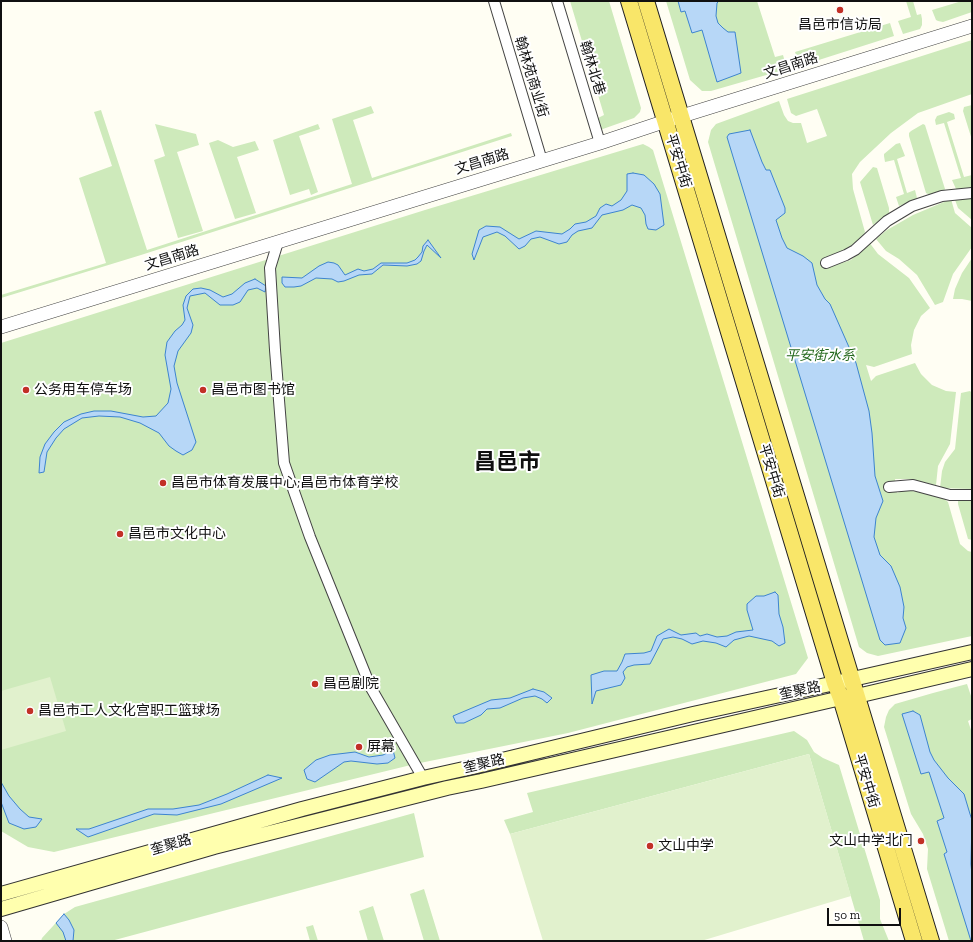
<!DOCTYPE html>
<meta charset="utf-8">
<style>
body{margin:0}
#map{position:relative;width:973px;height:942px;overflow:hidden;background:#fffef3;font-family:"Zilla Slab",serif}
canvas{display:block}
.frame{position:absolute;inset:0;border:2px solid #101010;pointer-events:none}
.scale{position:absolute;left:827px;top:908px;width:74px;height:18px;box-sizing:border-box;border:2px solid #101010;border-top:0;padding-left:5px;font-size:12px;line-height:14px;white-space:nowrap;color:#101010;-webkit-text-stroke:3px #fff;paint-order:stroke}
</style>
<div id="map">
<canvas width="973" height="942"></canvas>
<div class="frame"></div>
<div class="scale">50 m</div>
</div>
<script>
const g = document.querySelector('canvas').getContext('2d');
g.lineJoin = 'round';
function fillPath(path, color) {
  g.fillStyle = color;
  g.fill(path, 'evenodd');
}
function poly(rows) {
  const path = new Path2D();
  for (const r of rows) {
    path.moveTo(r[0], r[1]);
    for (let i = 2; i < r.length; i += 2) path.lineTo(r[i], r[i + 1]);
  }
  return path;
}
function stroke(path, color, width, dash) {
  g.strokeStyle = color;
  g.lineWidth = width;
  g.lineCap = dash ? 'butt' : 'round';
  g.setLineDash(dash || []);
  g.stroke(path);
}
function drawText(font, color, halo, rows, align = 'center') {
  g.font = font + ' "Zilla Slab","Noto Sans SC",serif';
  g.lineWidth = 4;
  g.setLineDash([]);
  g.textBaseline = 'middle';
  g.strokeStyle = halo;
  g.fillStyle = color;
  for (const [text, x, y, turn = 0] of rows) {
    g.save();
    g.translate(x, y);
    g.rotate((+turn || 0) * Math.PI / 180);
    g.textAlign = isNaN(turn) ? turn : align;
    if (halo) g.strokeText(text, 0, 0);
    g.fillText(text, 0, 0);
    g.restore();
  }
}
fillPath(poly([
 [570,1,609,1,641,108,640,112,634,118,600,130,596,119,604,115],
 [666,1,757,1,775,57,783,55,787,69,711,91,702,91,690,80],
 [906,1,913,1,917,15,921,14,922,19,922,25,920,29,903,34,898,21,911,17],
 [962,1,972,1,972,12,943,22,938,21,936,20,932,10],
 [890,23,894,36,800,66,795,52],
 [972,40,972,94,918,113,891,133,860,162,852,174,853,189,865,232,862,238,843,251,828,256,832,266,851,260,869,242,878,254,909,278,930,308,921,316,914,330,911,345,912,354,874,367,866,365,871,381,876,376,915,363,921,374,932,385,946,391,956,392,950,444,938,466,936,485,909,479,895,479,897,493,905,490,912,491,942,497,948,502,960,544,968,551,972,552,972,636,878,656,867,653,859,647,708,142,711,130,716,124,779,101,784,115,788,121,793,123,801,123,807,143,827,136,817,109,796,116,791,113,787,99],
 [972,105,972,140,963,111,964,107],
 [371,106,374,113,353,120,372,178,511,133,512,136,141,255,1,298,1,295,106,263,79,178,112,166,94,112,101,110,147,250,352,184,332,119],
 [949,112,954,114,955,119,947,122,964,177,972,175,972,189,956,189,952,180,961,178,944,123,936,125,935,120,937,116],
 [155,124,196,134,199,145,177,152,203,231,178,238,154,160,165,156],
 [318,124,320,129,299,136,318,192,311,195,309,189,290,195,273,140],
 [923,124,925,125,945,189,943,192,930,195,926,193,909,136,909,133,911,131],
 [218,140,233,147,255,141,259,150,237,157,256,213,235,219,209,143],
 [900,143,905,156,897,159,907,193,915,190,917,198,915,200,899,206,896,197,904,194,894,160,885,162,884,156,884,154,896,144],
 [643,144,649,147,653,150,808,658,796,674,568,733,415,764,54,852,28,847,1,831,1,343,425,210],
 [873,167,877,168,889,208,889,213,873,225,860,182],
 [951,199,955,213,972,228,972,247,953,274,943,302,935,305,917,275,899,259,886,251,876,239,887,230,913,215],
 [967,199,972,199,972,220,958,208,955,200],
 [972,258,972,301,962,299,953,299,955,289,962,273],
 [970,391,972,393,972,489,940,488,942,471,945,462,955,449,961,393],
 [972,499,972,540,968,539,958,504,958,500],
 [967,684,972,699,972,719,968,721,972,733,972,941,949,941,927,869,928,849,923,834,911,814,884,727,886,717,889,710,895,704,933,693],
 [794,731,807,740,814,752,823,758,839,765,880,900,880,919,889,941,864,941,809,754,510,834,504,820,533,812,527,793],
 [414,813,424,857,111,941,41,941,42,938,64,914,75,907],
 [424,889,440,941,424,941,410,894],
 [373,906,384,941,368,941,359,911],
 [313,925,318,941,310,941,306,927]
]), '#ceeabb');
fillPath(poly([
 [50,677,66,731,1,750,1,691],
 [809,754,851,896,701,941,543,941,510,834]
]), '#e1f1cd');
const water = poly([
 [678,1,719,1,717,3,716,16,718,23,723,28,728,32,735,32,741,73,717,82,702,30,692,33,685,11,681,12,678,1],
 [750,130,762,162,766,170,770,170,785,208,785,213,776,220,782,238,787,248,803,256,812,263,817,285,825,299,830,304,856,363,869,411,872,433,875,476,883,501,876,518,874,537,880,555,891,566,900,587,904,607,903,618,906,628,900,643,885,645,880,640,727,137,729,134,750,130],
 [633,173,644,175,654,184,660,194,664,225,656,230,648,229,646,224,645,215,641,208,632,205,623,210,602,215,592,228,578,231,572,235,567,242,559,244,540,237,531,239,525,246,519,249,505,236,497,232,483,237,474,260,472,254,479,230,486,226,500,227,519,239,536,231,562,234,570,229,575,224,586,222,596,216,600,208,606,204,612,206,621,200,627,191,627,174,633,173],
 [428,240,441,258,427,245,424,251,421,261,417,264,407,266,383,265,372,274,359,275,344,281,338,282,332,279,316,278,301,286,294,287,285,287,282,283,282,277,302,278,319,266,328,262,334,263,338,265,345,275,358,269,364,271,373,269,381,263,407,263,415,260,418,257,422,252,423,246,428,240],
 [255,279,266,286,265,292,257,288,248,290,240,302,233,305,220,305,205,293,190,296,187,308,193,325,191,333,178,351,174,366,177,383,196,442,192,450,183,455,176,451,169,446,159,433,140,423,120,417,99,416,82,418,64,429,56,438,47,452,44,472,39,473,40,457,45,444,54,432,64,422,81,414,94,411,111,411,143,417,156,416,168,403,171,389,165,355,167,342,175,331,182,325,185,320,183,305,186,296,193,289,201,288,210,290,223,297,232,294,245,283,255,279],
 [775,592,778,595,779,614,783,627,785,643,779,646,772,641,749,636,734,640,726,647,716,643,703,641,692,644,682,639,673,637,663,639,650,664,634,665,627,667,623,672,625,678,621,685,596,691,592,704,591,675,604,671,617,671,622,662,625,654,644,653,651,651,657,636,669,629,681,635,696,633,700,636,707,634,717,637,727,636,736,632,753,630,747,610,747,604,756,596,764,596,775,592],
 [533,689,544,692,552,698,547,703,542,699,535,696,523,698,500,708,487,709,481,715,464,723,456,723,453,716,491,700,510,698,533,689],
 [913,711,920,715,930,752,934,760,948,778,964,794,970,814,972,820,971,864,972,875,972,941,971,941,944,854,947,852,937,821,944,818,929,772,921,774,902,714,913,711],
 [393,750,395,758,388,763,377,764,351,761,344,762,315,782,307,779,304,770,316,760,330,755,355,752,369,757,383,755,393,750],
 [268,775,282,778,221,804,177,815,154,814,88,837,76,829,89,829,148,809,173,809,199,805,227,794,268,775],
 [1,782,9,796,20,809,29,817,42,819,36,827,24,829,9,823,1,802,1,782],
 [64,914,69,920,74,930,73,941,66,941,63,932,56,923,64,914]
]);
fillPath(water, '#b7d7f7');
stroke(water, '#3d84cf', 1);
const minor = poly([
 [494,1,542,161],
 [557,1,600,143],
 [278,242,270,268,275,350,284,463,310,537,371,688,423,778],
 [826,263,846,255,855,250,887,221,912,206,942,196,972,193],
 [889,487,913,485,950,495,972,495]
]);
const tertiary = poly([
 [1,327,600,143,666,121,972,26],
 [1,927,5,941]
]);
const secondary = poly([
 [1,894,302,809,423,778,477,766,693,714,835,683,972,652],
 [1,909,214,847,447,788,481,781,841,698,857,696,972,669]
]);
const primary = poly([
 [629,1,835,683,841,698,914,941],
 [646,1,931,941]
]);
stroke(minor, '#434343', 12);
stroke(tertiary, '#434343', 14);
stroke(secondary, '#323232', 16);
stroke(primary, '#212121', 18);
stroke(minor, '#fff', 10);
stroke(tertiary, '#fff', 13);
stroke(secondary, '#ffffae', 14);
stroke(primary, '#f9e669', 16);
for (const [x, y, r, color] of [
 [840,10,4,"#c23026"],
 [26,390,4,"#c23026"],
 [203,390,4,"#c23026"],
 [163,483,4,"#c23026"],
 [120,534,4,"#c23026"],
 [315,684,4,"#c23026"],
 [30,711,4,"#c23026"],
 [359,747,4,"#c23026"],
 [921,841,4,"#c23026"],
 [650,846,4,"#c23026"]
]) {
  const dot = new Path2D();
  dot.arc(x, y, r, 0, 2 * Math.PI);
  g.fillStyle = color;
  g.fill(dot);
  stroke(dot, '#fff', 1.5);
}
drawText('14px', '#101010', '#fff', [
 ["昌邑市信访局",840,25,"center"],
 ["公务用车停车场",34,390],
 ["昌邑市图书馆",211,390],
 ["昌邑市体育发展中心;昌邑市体育学校",171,483],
 ["昌邑市文化中心",128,534],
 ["昌邑剧院",323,684],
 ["昌邑市工人文化宫职工篮球场",38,711],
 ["屏幕",367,747],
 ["文山中学北门",913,841,"right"],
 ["文山中学",658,846]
], 'left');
drawText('14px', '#101010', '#fff', [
 ["文昌南路",791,66,-18],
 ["翰林北巷",592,68,73],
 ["翰林苑商业街",531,77,73],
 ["平安中街",678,161,73],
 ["文昌南路",482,162,-17],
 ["文昌南路",172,258,-17],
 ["平安中街",771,471,73],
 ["奎聚路",800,691,-12],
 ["奎聚路",484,764,-13],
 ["平安中街",866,781,73],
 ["奎聚路",171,845,-16]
]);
drawText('italic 14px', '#25691e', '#fff', [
 ["平安街水系",820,356]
]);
drawText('bold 22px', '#101010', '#fff', [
 ["昌邑市",507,463]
]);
</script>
